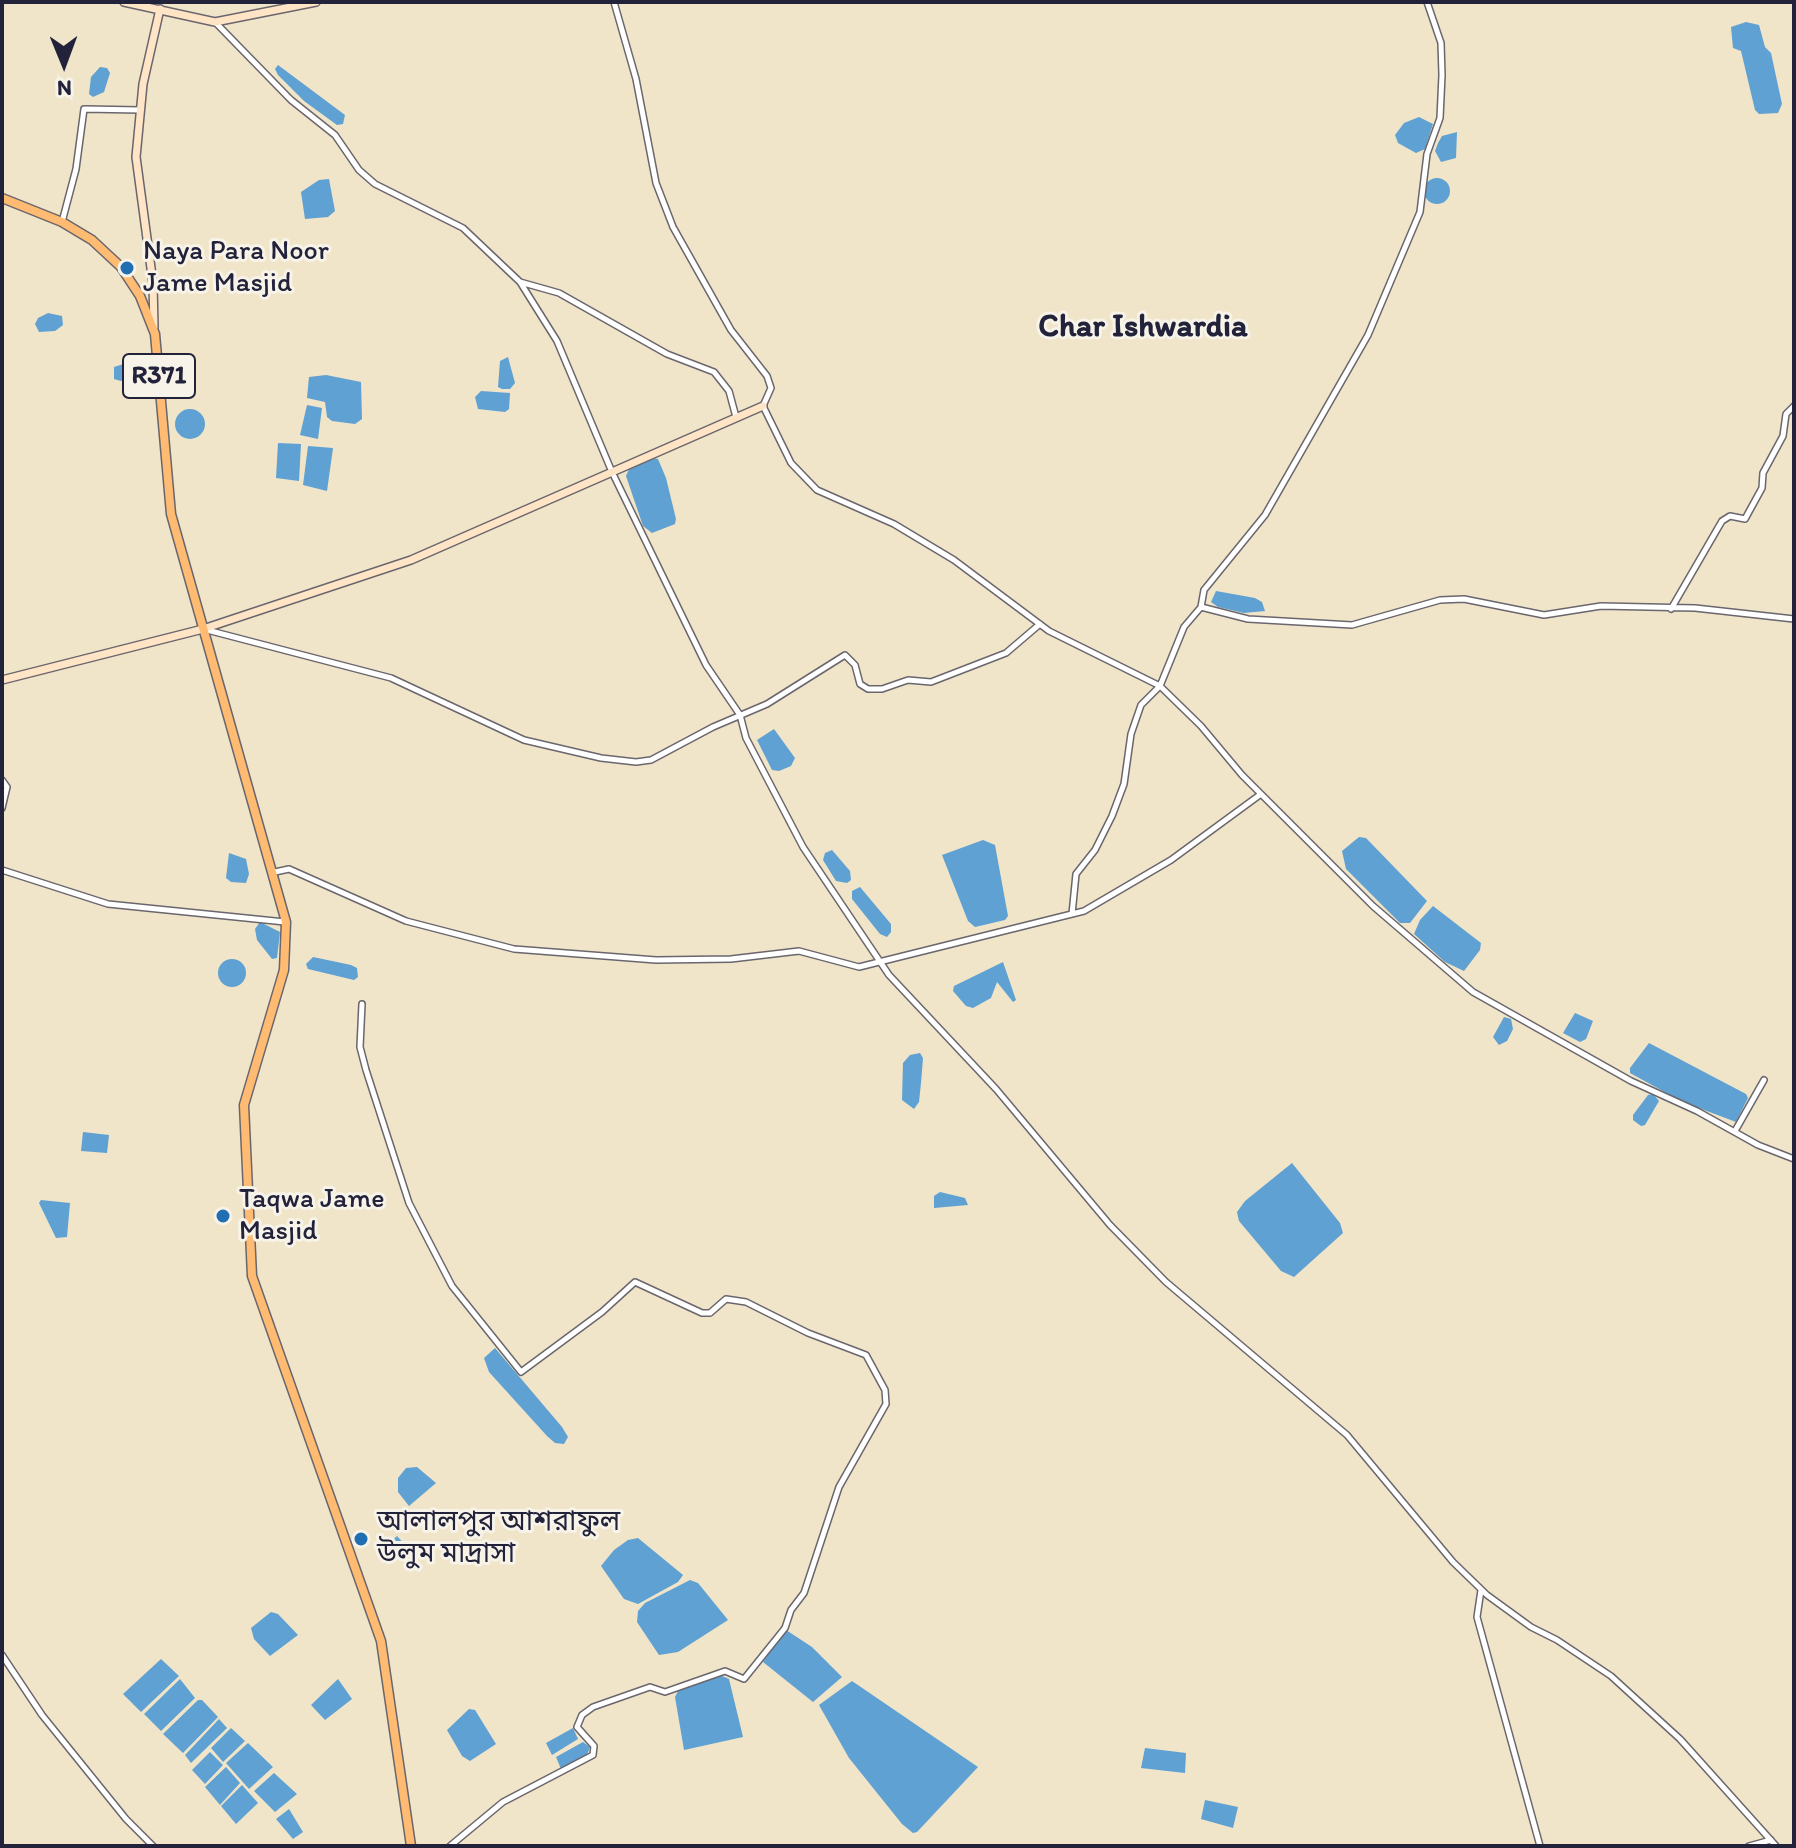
<!DOCTYPE html>
<meta charset="utf-8">
<style>
body{margin:0}
#map{position:relative;width:1796px;height:1848px;overflow:hidden;background:#f0e4c9;font-family:Itim,sans-serif}
canvas{display:block}
.frame{position:absolute;inset:0;border:4px solid #22223b;pointer-events:none}
.north{position:absolute;left:24px;top:24px;width:80px;height:80px;-webkit-text-stroke:6px #f7f3e8;paint-order:stroke;rotate:179deg;font-size:22px;font-weight:700;line-height:32px;text-align:center;color:#22223b}
.north::after{content:'';display:block;margin:auto;width:28px;height:36px;background:#22223b;clip-path:polygon(50% 0,100% 100%,50% 72%,0 100%)}
</style>
<div id="map">
<canvas width="1796" height="1848"></canvas>
<div class="frame"></div>
<div class="north">N</div>
</div>
<script>
const g = document.querySelector('canvas').getContext('2d');
g.lineJoin = 'round';
function fillPath(path, color) {
  g.fillStyle = color;
  g.fill(path, 'evenodd');
}
function poly(rows) {
  const path = new Path2D();
  for (const r of rows) {
    if (r.length === 3) {
      path.moveTo(r[0] + r[2], r[1]);
      path.arc(r[0], r[1], r[2], 0, 2 * Math.PI);
      continue;
    }
    path.moveTo(r[0], r[1]);
    for (let i = 2; i < r.length; i += 2) path.lineTo(r[i], r[i + 1]);
  }
  return path;
}
function stroke(path, color, width, dash) {
  g.strokeStyle = color;
  g.lineWidth = width;
  g.lineCap = dash ? 'butt' : 'round';
  g.setLineDash(dash || []);
  g.stroke(path);
}
function drawText(font, color, halo, rows, align = 'center') {
  g.font = font + ' Itim,"Noto Sans Bengali",sans-serif';
  g.lineWidth = 6;
  g.setLineDash([]);
  g.textBaseline = 'middle';
  g.strokeStyle = halo;
  g.fillStyle = color;
  for (const [text, x, y, turn = 0] of rows) {
    g.save();
    g.translate(x, y);
    g.rotate((+turn || 0) * Math.PI / 180);
    g.textAlign = isNaN(turn) ? turn : align;
    if (halo) g.strokeText(text, 0, 0);
    g.fillText(text, 0, 0);
    g.restore();
  }
}
fillPath(poly([
 [1746,22,1759,25,1765,47,1771,53,1782,104,1778,113,1759,114,1755,110,1741,51,1733,48,1731,27],
 [278,65,345,115,343,124,337,125,304,101,278,75,275,69],
 [100,67,107,68,110,73,104,92,93,97,89,94,91,77],
 [1419,117,1433,124,1425,149,1416,153,1398,143,1395,135,1404,123],
 [1457,132,1456,158,1441,162,1435,151,1438,143,1442,136],
 [1437,191,13],
 [329,179,335,211,328,217,305,219,301,192,319,180],
 [48,313,62,316,63,325,55,331,39,332,35,324,38,318],
 [508,357,515,383,510,389,502,389,498,387,500,361],
 [136,360,146,361,146,372,121,381,114,379,114,367],
 [326,375,361,382,362,419,355,424,332,421,327,417,325,402,307,398,309,377],
 [481,391,510,393,509,409,505,412,478,409,475,397],
 [307,405,322,408,318,439,300,435],
 [190,424,15],
 [278,443,301,444,299,481,276,478],
 [308,446,333,448,327,491,303,485],
 [653,458,658,459,666,478,676,519,675,524,652,533,643,526,626,476,630,467],
 [1216,591,1255,598,1262,602,1265,611,1244,613,1218,607,1211,602],
 [774,729,795,758,791,766,779,771,772,770,757,740],
 [1359,837,1366,838,1427,901,1410,923,1400,923,1346,869,1342,851],
 [983,840,995,845,1008,916,1005,920,975,927,968,921,942,855],
 [832,850,850,871,851,880,847,883,836,881,823,860,825,853],
 [229,853,246,859,249,874,246,883,231,882,226,878],
 [860,887,891,924,891,932,887,937,880,934,852,899,852,891],
 [1433,906,1481,943,1480,950,1464,971,1445,962,1414,934,1420,920],
 [260,922,280,932,277,958,272,959,257,940,255,929],
 [313,957,351,965,357,968,358,977,354,980,308,969,306,964],
 [232,973,14],
 [1003,962,1016,1000,1013,1002,997,982,991,998,973,1008,966,1006,953,991,954,986],
 [1575,1013,1593,1021,1586,1039,1580,1042,1563,1033],
 [1504,1017,1511,1019,1513,1029,1507,1041,1499,1045,1493,1037],
 [1649,1043,1746,1094,1748,1098,1736,1122,1683,1102,1630,1073,1630,1068],
 [920,1053,923,1058,921,1083,919,1102,914,1109,902,1100,903,1063,910,1055],
 [1653,1094,1659,1101,1645,1125,1641,1126,1633,1120,1633,1115,1648,1095],
 [83,1132,109,1135,107,1153,81,1151],
 [1292,1163,1340,1223,1343,1233,1294,1277,1281,1271,1239,1221,1237,1212,1245,1201],
 [940,1192,965,1198,968,1205,934,1208,934,1196],
 [41,1200,70,1203,67,1237,56,1238,39,1203],
 [495,1348,562,1427,568,1437,564,1444,555,1443,547,1436,489,1372,484,1358],
 [417,1467,436,1483,409,1506,398,1492,398,1478,406,1468],
 [397,1536,406,1546,385,1564,378,1554],
 [638,1538,683,1575,678,1582,638,1604,624,1599,601,1566,614,1550,628,1540],
 [690,1580,698,1583,728,1620,678,1652,659,1655,637,1622,638,1611,645,1603],
 [271,1612,278,1614,298,1635,270,1656,254,1639,251,1628],
 [786,1630,812,1647,842,1677,813,1702,763,1662],
 [161,1659,179,1676,141,1712,123,1694],
 [720,1675,729,1679,743,1737,684,1750,675,1697,678,1691],
 [180,1679,195,1698,161,1731,144,1714],
 [338,1679,352,1699,325,1720,311,1705],
 [852,1681,978,1767,917,1832,913,1833,902,1824,849,1758,819,1705],
 [198,1700,202,1700,218,1717,183,1753,163,1734],
 [469,1709,475,1710,496,1744,470,1761,462,1756,447,1730],
 [219,1719,227,1728,191,1763,185,1755],
 [231,1728,245,1741,223,1762,211,1748],
 [573,1728,578,1739,552,1755,546,1743],
 [583,1742,590,1747,587,1755,561,1769,556,1757],
 [248,1743,273,1767,249,1789,226,1763],
 [1145,1748,1186,1753,1185,1773,1141,1768],
 [210,1752,223,1765,205,1784,192,1770],
 [226,1767,240,1783,220,1805,205,1787],
 [274,1773,297,1794,275,1812,254,1791],
 [242,1785,258,1803,236,1824,221,1806],
 [1205,1800,1238,1807,1233,1828,1201,1819],
 [289,1809,303,1832,293,1839,276,1819]
]), '#5ea1d2');
const street = poly([
 [614,2,636,79,656,183,673,227,731,330,767,376,771,388,763,406,791,463,817,490,894,524,954,560,1049,631,1160,686,1201,726,1242,775,1373,906,1473,992,1631,1081,1697,1111,1758,1145,1794,1159],
 [215,22,291,100,335,135,359,170,375,184,463,228,520,282,559,293,667,354,714,372,729,391,736,417],
 [62,222,76,169,84,109,140,110],
 [520,282,557,341,612,472,706,665,740,715,746,738,803,847,889,975,996,1089,1110,1225,1166,1282,1347,1435,1453,1562,1487,1595,1531,1627,1557,1640,1611,1676,1680,1739,1776,1846],
 [1201,607,1248,619,1352,625,1440,600,1464,599,1544,615,1601,606,1695,608,1794,619],
 [1671,609,1722,521,1730,516,1745,519,1762,488,1763,473,1783,436,1786,414,1794,406],
 [207,630,391,678,524,740,601,758,636,762,651,760,713,727,767,704,845,655,855,665,860,684,868,689,882,689,908,680,931,682,1006,653,1040,624],
 [2,780,7,787,2,808],
 [2,870,108,904,285,922],
 [275,872,289,869,406,921,514,949,656,960,731,959,799,951,859,967,1084,911,1171,860,1261,794],
 [1072,914,1076,874,1095,850,1112,816,1124,784,1131,734,1141,705,1160,686,1184,627,1201,607,1204,590,1265,515,1368,335,1420,212,1427,154,1440,118,1442,75,1441,43,1427,2],
 [362,1004,360,1047,366,1070,409,1203,452,1286,521,1372,602,1312,635,1282,702,1313,710,1313,726,1299,746,1302,808,1333,866,1355,885,1390,886,1404,839,1487,804,1593,791,1610,785,1628,744,1679,725,1671,665,1692,650,1687,593,1707,582,1715,577,1727,594,1746,593,1755,503,1802,450,1846],
 [1735,1131,1764,1080],
 [1481,1590,1477,1617,1540,1846],
 [2,1655,42,1715,126,1819,153,1846],
 [1749,1846,1771,1840]
]);
const secondary = poly([
 [124,2,215,22,316,2],
 [154,327,153,283,136,157,143,84,160,9],
 [2,680,203,629,411,560,763,406]
]);
const primary = poly([
 [2,198,62,222,92,240,121,267,140,296,155,334,171,514,286,922,284,970,244,1105,252,1276,381,1641,411,1846]
]);
stroke(street, '#6a666d', 8);
stroke(secondary, '#6a666d', 10);
stroke(primary, '#6a666d', 11);
stroke(street, '#fff', 5);
stroke(secondary, '#ffe4c6', 7);
stroke(primary, '#febb71', 8);
for (const [x, y, r, color] of [
 [127,268,8,"#1f6fb2"],
 [223,1216,8,"#1f6fb2"],
 [361,1539,8,"#1f6fb2"]
]) {
  const dot = new Path2D();
  dot.arc(x, y, r, 0, 2 * Math.PI);
  g.fillStyle = color;
  g.fill(dot);
  stroke(dot, '#f7f3e8', 3);
}
for (const [x, y, w] of [
 [159,376,72]
]) {
  const box = new Path2D();
  box.roundRect(x - w / 2, y - 22, w, 44, 6);
  g.fillStyle = '#f7f3e8';
  g.fill(box);
  stroke(box, '#22223b', 2);
}
drawText('bold 26px', '#22223b', null, [
 ["R371",159,376]
]);
drawText('28px', '#22223b', '#f7f3e8', [
 ["Naya Para Noor",143,252],
 ["Jame Masjid",143,284],
 ["Taqwa Jame",239,1200],
 ["Masjid",239,1232],
 ["আলালপুর আশরাফুল",377,1523],
 ["উলুম মাদ্রাসা",377,1555]
], 'left');
drawText('bold 32px', '#22223b', '#f7f3e8', [
 ["Char Ishwardia",1143,328]
]);
</script>
